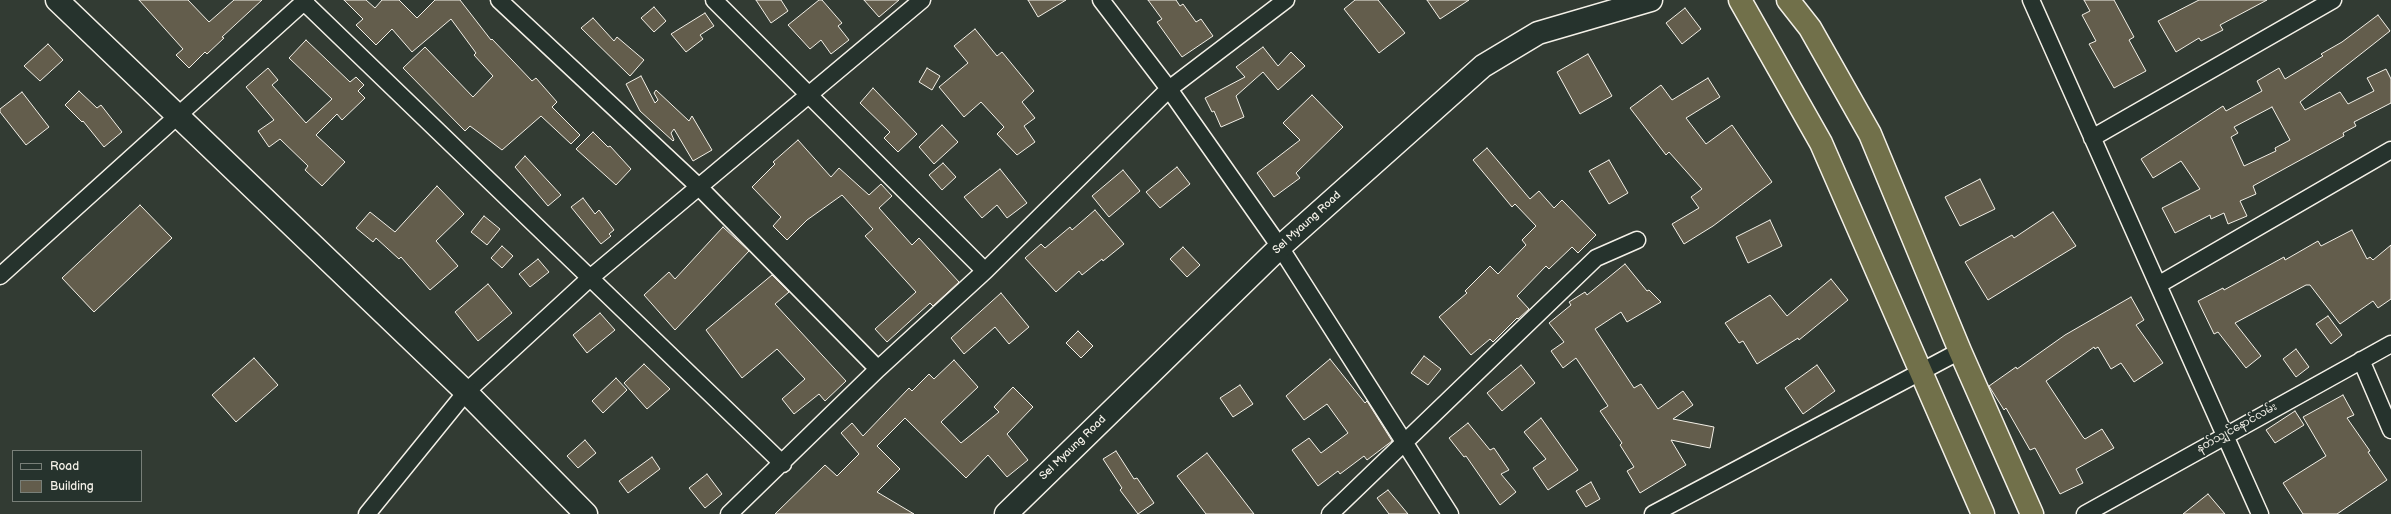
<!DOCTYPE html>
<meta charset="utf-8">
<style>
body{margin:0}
#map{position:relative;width:2391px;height:514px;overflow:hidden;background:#323b33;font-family:"Balsamiq Sans",sans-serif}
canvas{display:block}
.legend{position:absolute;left:12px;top:450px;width:130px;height:52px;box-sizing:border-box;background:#26332d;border:1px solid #787f78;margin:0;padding:5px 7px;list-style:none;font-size:12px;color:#f4f1e8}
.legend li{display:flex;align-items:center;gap:8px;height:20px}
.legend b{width:20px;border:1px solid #787f78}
</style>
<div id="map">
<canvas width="2391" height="514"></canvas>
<ul class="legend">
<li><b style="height:5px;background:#26332d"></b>Road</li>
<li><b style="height:11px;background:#635d4c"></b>Building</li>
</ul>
</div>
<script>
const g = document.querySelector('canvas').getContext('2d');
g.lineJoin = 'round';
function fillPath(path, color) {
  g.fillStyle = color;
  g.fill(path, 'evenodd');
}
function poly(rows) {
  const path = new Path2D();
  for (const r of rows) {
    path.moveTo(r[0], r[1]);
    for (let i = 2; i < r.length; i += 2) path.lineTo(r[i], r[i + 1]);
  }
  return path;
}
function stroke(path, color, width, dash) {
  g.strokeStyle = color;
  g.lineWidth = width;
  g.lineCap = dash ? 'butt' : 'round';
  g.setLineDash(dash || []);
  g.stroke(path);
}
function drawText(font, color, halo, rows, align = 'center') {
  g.font = font + ' "Balsamiq Sans","Noto Sans Myanmar",sans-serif';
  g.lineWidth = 3.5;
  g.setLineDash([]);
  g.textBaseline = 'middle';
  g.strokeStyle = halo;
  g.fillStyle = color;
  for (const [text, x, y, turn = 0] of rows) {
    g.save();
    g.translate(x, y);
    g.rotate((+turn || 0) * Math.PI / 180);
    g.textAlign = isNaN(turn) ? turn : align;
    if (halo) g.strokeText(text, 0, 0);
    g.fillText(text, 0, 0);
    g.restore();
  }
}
const building = poly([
 [139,0,188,0,209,22,234,0,262,0,222,37,224,38,207,54,205,52,189,68,176,55,183,49,139,0],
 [344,0,366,0,375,8,382,0,399,0,417,18,435,0,460,0,491,40,492,39,532,81,536,78,557,102,552,107,580,135,571,144,541,116,502,150,470,126,465,131,403,68,425,47,473,97,493,76,474,55,476,53,451,19,412,52,392,29,376,45,356,25,363,19,344,0],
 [756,0,781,0,788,11,771,23,756,0],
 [819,0,822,0,842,23,838,26,849,40,831,54,821,40,810,49,788,25,819,0],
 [864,0,899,0,879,17,864,0],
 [1028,0,1066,0,1038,17,1028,0],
 [1148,0,1176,0,1180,6,1183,4,1196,22,1201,19,1213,36,1182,57,1157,22,1162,19,1148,0],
 [1355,0,1378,0,1405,33,1379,53,1344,9,1355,0],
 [1427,0,1469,0,1440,19,1427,0],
 [2084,0,2114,0,2134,37,2129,40,2146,71,2114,88,2089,44,2096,41,2082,15,2090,11,2084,0],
 [2199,0,2267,0,2220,25,2223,30,2201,41,2199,38,2176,52,2158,21,2199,0],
 [654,7,666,21,654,32,641,18,654,7],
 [1685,8,1701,29,1682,44,1666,23,1685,8],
 [705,13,714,26,700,35,703,39,686,52,671,34,705,13],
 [2378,15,2390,31,2300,102,2305,110,2340,92,2348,104,2374,91,2367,78,2386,69,2391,79,2391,103,2354,122,2356,126,2343,133,2344,136,2253,186,2256,194,2240,201,2247,216,2228,224,2224,213,2211,219,2210,215,2175,233,2162,208,2200,189,2181,161,2153,178,2141,159,2223,106,2226,111,2262,91,2257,81,2279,68,2285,79,2323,56,2321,54,2342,42,2378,15],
 [2272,107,2290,140,2275,148,2276,151,2244,166,2231,137,2238,133,2234,127,2272,107],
 [593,18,614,41,617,37,644,60,630,76,581,28,593,18],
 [975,29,997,56,1002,52,1034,91,1022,102,1035,118,1024,126,1035,142,1017,155,997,134,1004,127,981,102,964,117,939,87,968,63,954,46,975,29],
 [306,40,350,82,356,77,364,85,358,91,365,98,342,120,337,114,316,135,345,162,322,186,305,170,308,166,280,139,269,147,258,131,274,120,246,87,268,68,278,80,272,85,306,123,332,99,289,58,306,40],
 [48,44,63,60,40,81,24,66,48,44],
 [1263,47,1278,66,1291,52,1305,66,1278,90,1263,72,1236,96,1244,117,1221,127,1214,111,1212,112,1205,98,1245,77,1236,67,1263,47],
 [1588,54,1612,96,1580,114,1557,72,1588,54],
 [927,68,940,76,932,90,919,82,927,68],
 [641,76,655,103,658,100,654,93,656,90,689,121,692,116,712,150,693,161,674,129,671,133,674,140,673,141,640,111,626,84,641,76],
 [1708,78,1720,97,1686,118,1706,144,1732,125,1772,182,1713,226,1684,244,1672,224,1699,208,1691,197,1702,189,1669,152,1666,155,1630,108,1661,85,1672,100,1708,78],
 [873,88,917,134,898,152,884,138,890,132,860,103,873,88],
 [79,91,97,108,101,105,122,132,104,147,83,121,82,122,65,105,79,91],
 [22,92,49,127,26,145,0,112,0,109,22,92],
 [1312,95,1343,127,1296,173,1300,178,1274,197,1257,173,1300,140,1283,123,1312,95],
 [942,125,958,142,934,164,919,147,942,125],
 [593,132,608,147,610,146,631,169,616,185,576,149,593,132],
 [798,140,831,177,839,168,869,195,881,184,892,196,879,208,912,245,919,238,959,282,933,306,930,303,887,342,875,329,916,292,865,236,873,229,842,195,807,220,787,240,773,226,781,217,752,187,775,164,773,162,798,140],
 [1487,148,1530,199,1539,191,1554,208,1562,200,1596,235,1578,253,1572,247,1549,269,1546,266,1517,296,1529,309,1518,319,1517,318,1493,342,1490,339,1471,355,1439,317,1467,293,1465,291,1490,266,1498,274,1526,245,1522,240,1536,226,1515,204,1512,207,1473,160,1487,148],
 [525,156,561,195,548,206,515,167,525,156],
 [1609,160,1628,193,1609,204,1589,171,1609,160],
 [943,163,956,177,942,190,929,175,943,163],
 [1177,167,1190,184,1160,208,1146,192,1177,167],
 [1000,169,1027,203,1007,218,997,205,982,218,964,197,1000,169],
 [1123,170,1140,191,1109,217,1092,196,1123,170],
 [1980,179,1995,209,1960,226,1945,197,1980,179],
 [437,186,464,214,436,241,458,266,430,290,401,257,399,259,376,238,373,242,356,228,370,212,395,232,437,186],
 [583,198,595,214,599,210,614,230,609,234,611,236,601,244,571,207,583,198],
 [140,205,172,238,94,312,62,278,140,205],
 [1095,210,1124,244,1103,261,1102,259,1082,275,1079,271,1056,292,1025,258,1041,244,1045,248,1070,227,1072,230,1095,210],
 [2053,212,2076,246,1988,300,1965,262,2012,235,2014,238,2053,212],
 [484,216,500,229,487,245,471,232,484,216],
 [1770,220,1782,246,1748,263,1736,237,1770,220],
 [723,227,749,251,675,330,644,295,669,272,675,279,723,227],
 [2352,230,2367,259,2370,257,2373,260,2391,245,2391,299,2378,308,2373,301,2340,324,2310,285,2306,285,2235,323,2261,356,2246,368,2218,332,2214,334,2198,301,2223,288,2224,290,2284,257,2285,260,2318,241,2321,246,2352,230],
 [502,246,513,256,502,268,491,258,502,246],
 [1183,247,1200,265,1187,277,1170,259,1183,247],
 [538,259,549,272,530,287,519,274,538,259],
 [1625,264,1647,291,1649,290,1661,302,1627,322,1621,312,1595,329,1634,388,1641,384,1658,409,1683,391,1693,405,1673,419,1714,427,1710,448,1671,440,1686,465,1640,493,1627,471,1634,467,1620,445,1622,443,1600,411,1608,406,1576,358,1563,368,1551,351,1564,342,1549,323,1571,305,1569,302,1585,292,1587,295,1625,264],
 [772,275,789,292,775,304,846,381,825,401,819,394,794,414,782,399,805,379,777,349,742,378,706,330,772,275],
 [1831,279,1848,300,1799,340,1798,338,1757,364,1743,341,1739,343,1725,323,1770,295,1787,316,1831,279],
 [488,284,512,313,478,341,455,312,488,284],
 [1001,293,1029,327,1009,344,995,327,964,354,951,338,1001,293],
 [2131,297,2144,320,2136,325,2163,363,2134,382,2121,363,2111,369,2098,347,2095,349,2094,347,2046,381,2083,437,2085,439,2102,429,2114,448,2076,469,2083,483,2060,494,2035,448,2030,450,2006,408,2004,410,1989,386,2016,367,2017,369,2065,335,2131,297],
 [600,313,615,330,587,353,573,335,600,313],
 [2328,316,2342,335,2331,344,2316,324,2328,316],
 [1078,331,1093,346,1081,358,1066,343,1078,331],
 [2296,349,2309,367,2296,377,2283,359,2296,349],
 [1424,356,1441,369,1428,385,1411,373,1424,356],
 [254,358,278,385,236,422,212,395,254,358],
 [1330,359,1365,403,1367,401,1392,441,1367,460,1364,456,1340,474,1338,471,1318,486,1292,450,1309,438,1321,453,1348,433,1327,404,1304,420,1286,396,1330,359],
 [954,360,978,387,941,422,961,443,999,412,994,407,1013,387,1033,407,1007,434,1028,460,1007,477,988,455,966,478,905,418,877,446,900,469,877,492,914,514,775,514,825,465,837,476,859,454,841,433,852,423,863,436,909,388,912,391,929,374,934,379,954,360],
 [644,364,670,389,647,409,624,383,644,364],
 [1521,365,1535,383,1502,411,1487,393,1521,365],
 [1817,365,1835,391,1803,414,1785,388,1817,365],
 [616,378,627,390,603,413,592,401,616,378],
 [1240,385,1253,404,1233,417,1220,398,1240,385],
 [2343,395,2354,415,2347,418,2370,451,2368,452,2387,480,2337,514,2303,514,2283,483,2326,456,2303,417,2343,395],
 [2295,411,2304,425,2275,443,2266,430,2295,411],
 [1541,418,1578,470,1548,490,1533,468,1546,459,1524,432,1541,418],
 [1468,423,1490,450,1494,448,1509,470,1501,474,1516,492,1500,505,1466,456,1464,457,1449,438,1468,423],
 [585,440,596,453,578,468,567,456,585,440],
 [1116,451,1134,479,1137,478,1154,503,1138,514,1120,490,1122,488,1103,459,1116,451],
 [1207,453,1254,514,1206,514,1177,476,1207,453],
 [652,457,660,469,628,493,619,481,652,457],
 [707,474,722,494,705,508,689,488,707,474],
 [1591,482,1600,499,1586,507,1576,491,1591,482],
 [1388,490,1408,514,1389,514,1377,498,1388,490],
 [2208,494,2225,514,2183,514,2208,494]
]);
fillPath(building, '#635d4c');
stroke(building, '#f4f1e8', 1);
const street = poly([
 [302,0,783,464],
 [499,0,699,187,878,369],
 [714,0,985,271],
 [1101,0,1169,89,1280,247,1450,514],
 [2031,0,2260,514],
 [2092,138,2333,0],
 [0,276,306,0],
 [2158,285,2391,150],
 [2361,360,2391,430],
 [367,514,466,392,590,278,922,0],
 [729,514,878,369,985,271,1169,89,1286,0],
 [1330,514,1596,258,1637,240],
 [1653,514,1960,351],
 [2085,514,2391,344]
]);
const secondary = poly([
 [57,0,466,392,586,514],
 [1006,514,1280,247,1483,66,1538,33,1651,0]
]);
const highway = poly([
 [1740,0,1821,143,1983,514],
 [1788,0,1810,28,1870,134,1960,351,2032,514]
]);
stroke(street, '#f4f1e8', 19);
stroke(secondary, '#f4f1e8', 25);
stroke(highway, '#f4f1e8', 25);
stroke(street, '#26332d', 16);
stroke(secondary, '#26332d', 22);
stroke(highway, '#71704a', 22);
drawText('11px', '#f4f1e8', '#26332d', [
 ["Sel Myaung Road",1307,223,-42],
 ["နတ်သျှင်နောင်လမ်း",2237,428,-29],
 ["Sel Myaung Road",1073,448,-44]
]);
</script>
